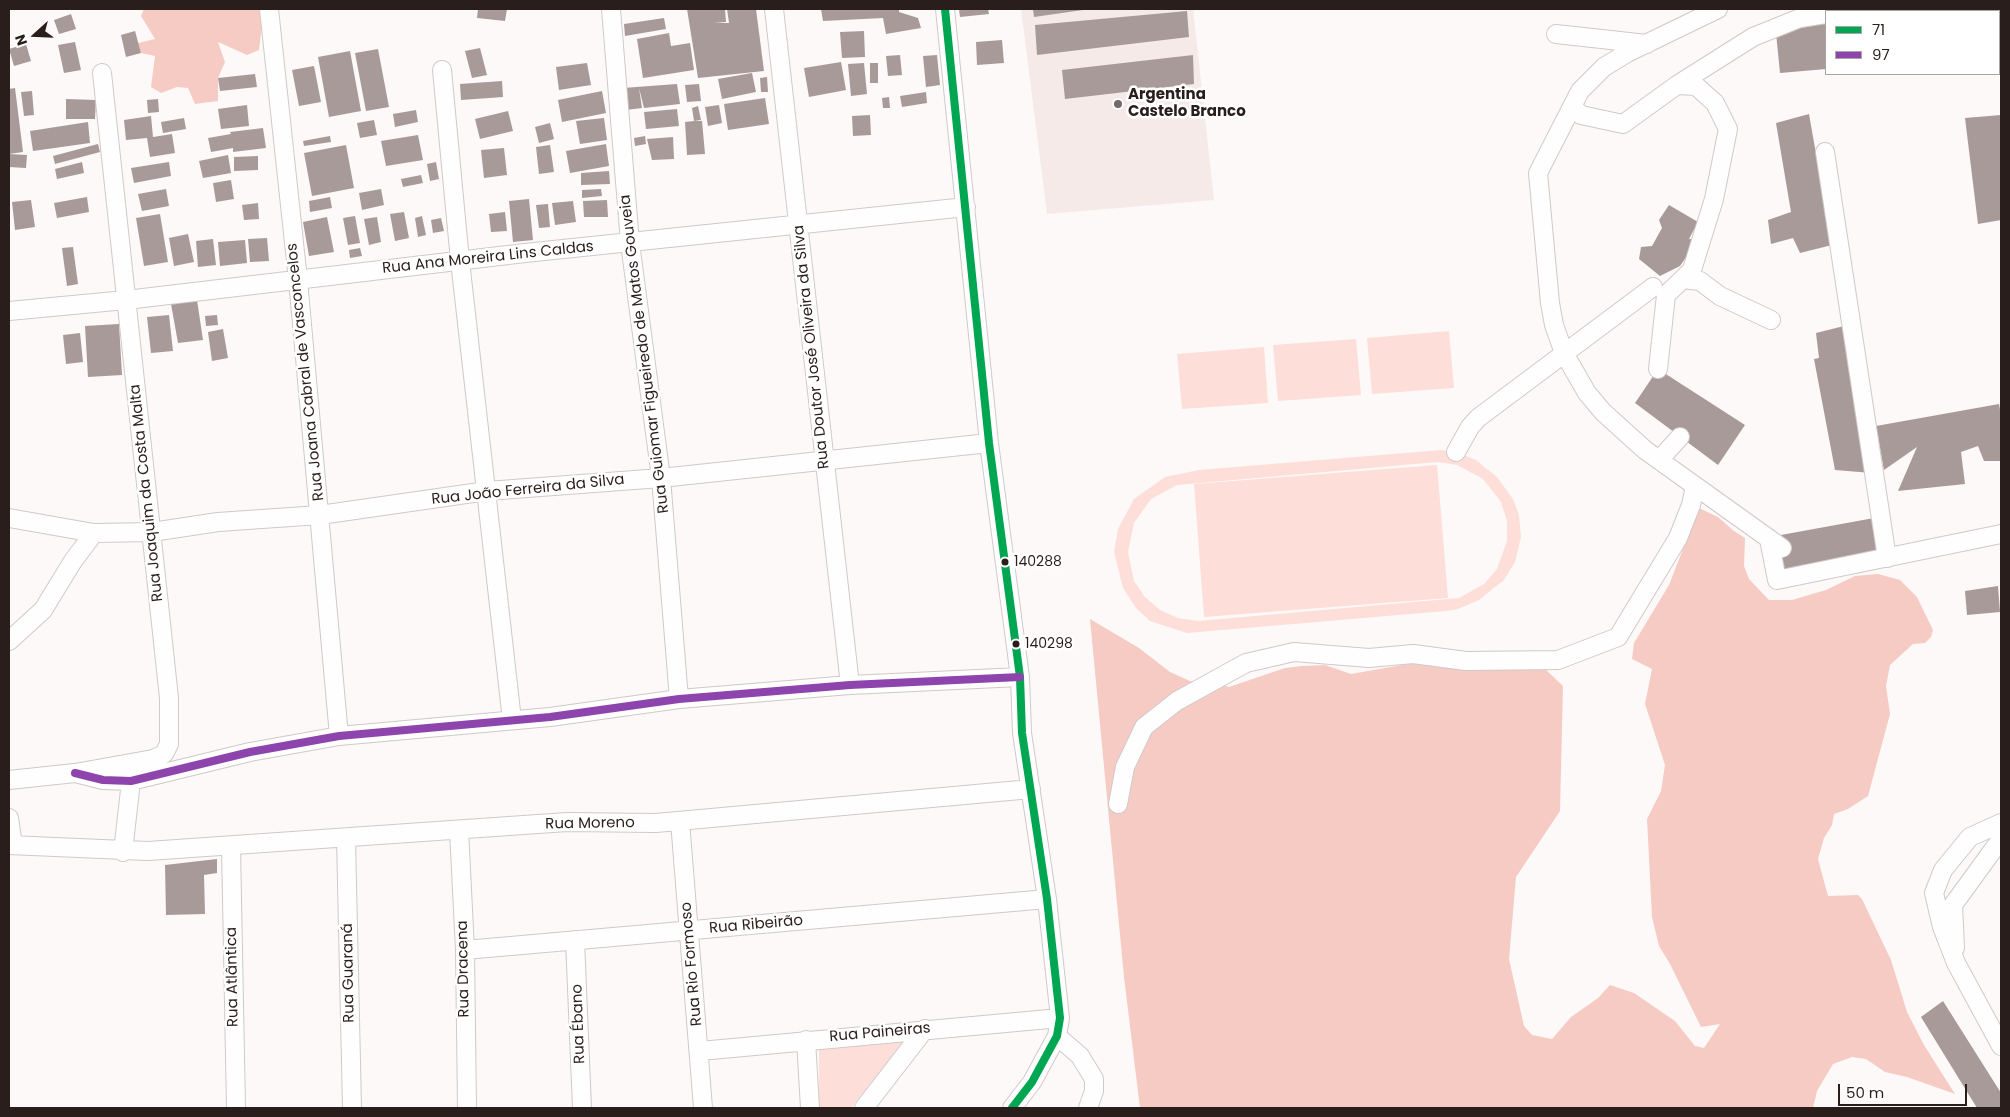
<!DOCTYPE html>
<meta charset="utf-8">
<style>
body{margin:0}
#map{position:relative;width:2010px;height:1117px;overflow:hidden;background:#fcf9f8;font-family:Poppins,sans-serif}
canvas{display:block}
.frame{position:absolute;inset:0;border:10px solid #2a1e1c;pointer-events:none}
.legend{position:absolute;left:1825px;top:10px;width:175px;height:65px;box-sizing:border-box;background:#fff;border:1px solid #aaa5a4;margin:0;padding:6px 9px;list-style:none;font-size:15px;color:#2a1e1c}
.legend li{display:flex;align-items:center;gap:10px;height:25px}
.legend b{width:25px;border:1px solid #aaa5a4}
.north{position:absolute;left:10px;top:10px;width:50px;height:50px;-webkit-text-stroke:4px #fff;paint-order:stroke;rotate:250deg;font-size:14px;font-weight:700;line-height:20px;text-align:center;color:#2a1e1c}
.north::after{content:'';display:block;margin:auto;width:18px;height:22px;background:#2a1e1c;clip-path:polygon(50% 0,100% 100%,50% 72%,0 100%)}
.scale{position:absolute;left:1838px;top:1084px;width:129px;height:22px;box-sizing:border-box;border:2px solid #2a1e1c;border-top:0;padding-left:6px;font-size:15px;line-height:18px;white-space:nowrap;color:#2a1e1c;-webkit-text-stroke:4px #fff;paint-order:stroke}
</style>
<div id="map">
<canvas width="2010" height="1117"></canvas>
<div class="frame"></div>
<ul class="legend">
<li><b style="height:6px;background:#00a651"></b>71</li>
<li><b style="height:6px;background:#8e44ad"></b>97</li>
</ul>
<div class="north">N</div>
<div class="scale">50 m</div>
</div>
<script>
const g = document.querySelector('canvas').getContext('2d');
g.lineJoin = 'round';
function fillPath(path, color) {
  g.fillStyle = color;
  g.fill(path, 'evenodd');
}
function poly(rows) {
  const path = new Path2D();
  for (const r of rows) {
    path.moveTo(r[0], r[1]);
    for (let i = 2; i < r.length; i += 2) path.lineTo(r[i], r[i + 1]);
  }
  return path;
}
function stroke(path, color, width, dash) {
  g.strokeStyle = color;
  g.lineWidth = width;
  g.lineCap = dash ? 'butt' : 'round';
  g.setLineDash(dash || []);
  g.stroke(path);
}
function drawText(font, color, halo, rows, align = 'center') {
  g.font = font + ' Poppins,sans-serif';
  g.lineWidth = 5;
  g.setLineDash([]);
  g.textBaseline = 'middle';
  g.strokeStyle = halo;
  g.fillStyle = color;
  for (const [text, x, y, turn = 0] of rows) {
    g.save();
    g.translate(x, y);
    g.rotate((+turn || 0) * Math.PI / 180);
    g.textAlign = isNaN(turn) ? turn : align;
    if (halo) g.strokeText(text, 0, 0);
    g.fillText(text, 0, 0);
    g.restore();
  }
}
fillPath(poly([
 [1021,9,1193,9,1214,200,1047,214]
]), '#f5eae8');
fillPath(poly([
 [1449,331,1454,388,1372,394,1367,338],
 [1356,339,1361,395,1278,401,1273,345],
 [1264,347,1268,403,1182,409,1177,354],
 [1441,450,1456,452,1476,460,1497,477,1513,499,1519,515,1521,537,1515,562,1504,580,1479,600,1458,609,1446,611,1187,633,1150,621,1136,608,1123,588,1114,552,1118,529,1134,499,1165,477,1199,470],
 [1438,462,1457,465,1483,479,1501,502,1507,521,1507,541,1497,569,1484,584,1459,598,1198,621,1178,618,1160,610,1145,597,1134,581,1128,552,1134,523,1151,499,1177,485],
 [1437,465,1448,598,1204,617,1194,484],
 [905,1041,851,1108,819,1108,819,1046]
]), '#feded8');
fillPath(poly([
 [144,9,260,9,262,24,259,50,247,55,218,42,225,62,218,78,218,101,195,104,188,88,177,87,161,93,151,87,155,56,141,53,138,43,155,39,141,16],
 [1699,508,1718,517,1734,531,1745,538,1744,566,1749,579,1769,600,1792,600,1826,590,1855,576,1878,574,1900,580,1917,597,1933,630,1931,637,1925,643,1913,644,1890,665,1886,686,1890,714,1868,796,1848,809,1834,814,1832,825,1824,838,1818,859,1828,896,1858,895,1862,899,1891,960,1907,1012,1924,1045,1955,1094,1907,1077,1885,1072,1866,1059,1852,1057,1833,1064,1817,1091,1813,1108,1140,1108,1124,977,1090,619,1139,648,1170,672,1190,681,1212,682,1229,687,1285,668,1302,666,1325,665,1351,674,1442,658,1544,668,1563,686,1560,811,1516,877,1509,959,1524,1026,1532,1035,1552,1039,1571,1017,1598,998,1610,985,1634,993,1675,1021,1695,1046,1704,1048,1720,1024,1701,1027,1670,964,1659,946,1652,917,1647,819,1661,791,1665,765,1645,704,1652,669,1632,659,1634,643,1669,585]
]), '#f6cbc3');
fillPath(poly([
 [478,9,507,9,505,21,477,18],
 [687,9,709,9,709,24,709,9,725,9,726,22,714,23,729,23,727,9,756,9,764,71,698,78],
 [821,9,899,9,899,12,918,18,921,28,886,34,883,18,823,21],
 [959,9,988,9,989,14,960,17],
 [1033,9,1083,9,1083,10,1034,17],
 [1894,9,1966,9,1966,11,1886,11],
 [1187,11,1189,37,1037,55,1035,25],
 [71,14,76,29,59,34,54,20],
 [664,18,666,29,625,36,624,24],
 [1826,23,1826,69,1780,73,1776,33],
 [135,31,141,53,126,57,121,35],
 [864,31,865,57,842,58,840,32],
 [669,33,671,46,690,43,694,70,643,78,637,39],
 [1002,40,1004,63,977,65,976,42],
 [75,42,81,70,64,73,58,45],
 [26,44,31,61,14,66,9,49],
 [480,48,487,75,472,78,465,51],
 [378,49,389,107,366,111,355,53],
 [350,51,361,111,329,117,318,57],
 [900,55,902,75,888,76,886,56],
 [937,55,940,85,926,87,923,56],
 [1193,55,1194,84,1065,99,1062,70],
 [841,62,846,90,809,97,804,68],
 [587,63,591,85,559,90,556,67],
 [864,63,867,94,851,96,848,64],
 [870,63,878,63,878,83,870,83],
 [314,66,321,102,299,106,292,70],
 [752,73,756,92,722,99,718,79],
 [255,74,257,87,220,91,218,78],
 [767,77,768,92,761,92,760,78],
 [502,81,503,97,461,100,460,84],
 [677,84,680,104,644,108,639,88,642,108,626,110,623,88],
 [699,84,701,101,687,102,685,85],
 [15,88,23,152,9,154,9,89],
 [32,91,34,115,24,116,21,92],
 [602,91,606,113,562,122,558,100],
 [926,92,927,103,902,107,900,96],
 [889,97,890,108,883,108,882,98],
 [765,98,769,124,728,130,724,104],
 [66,99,96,100,95,119,66,119],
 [158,99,159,112,148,113,147,100],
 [247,105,249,126,221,129,218,109],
 [719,105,722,123,708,126,705,107],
 [698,106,701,120,694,121,692,108],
 [677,109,679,126,646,129,644,112],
 [416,110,418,122,395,127,393,114],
 [508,111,513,131,480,139,475,119],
 [1809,114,1832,245,1800,253,1793,238,1771,244,1768,220,1791,212,1776,123],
 [870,115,871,135,853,136,852,116],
 [2001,115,2001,220,1978,224,1965,118],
 [151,116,153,137,172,134,175,153,150,157,147,138,126,140,124,120],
 [184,118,186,129,163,133,161,122],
 [604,118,607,140,580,144,576,121],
 [374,120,377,135,360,138,357,123],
 [694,121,702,121,705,154,687,155,685,122],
 [88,122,90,143,33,151,30,131],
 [550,123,554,139,539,143,535,127],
 [263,128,266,148,233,152,233,148,211,152,208,138,231,134,230,132],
 [418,135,423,160,386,166,381,141],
 [330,136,331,142,304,146,303,141],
 [645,136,646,144,635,146,634,138],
 [673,137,674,159,652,160,647,139],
 [98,144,100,152,55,164,53,156],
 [606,144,609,166,570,173,566,151],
 [346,145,354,188,312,196,304,153],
 [550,145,554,172,539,174,536,147],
 [504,148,507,175,484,178,481,150],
 [9,154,27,155,26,168,9,167],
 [228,155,231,173,203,178,199,161],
 [258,156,258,170,234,171,234,157],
 [82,162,84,173,57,179,55,169],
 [169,162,171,176,134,183,131,168],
 [436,162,439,179,430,181,427,164],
 [609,171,610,184,581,185,581,173],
 [421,175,423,183,403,187,401,179],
 [231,180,234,199,216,202,213,183],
 [166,189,169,206,142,211,138,194],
 [381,189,384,205,362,210,359,193],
 [601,189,602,196,582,198,582,190],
 [87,197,89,212,57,218,54,203],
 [330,197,332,208,310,212,309,201],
 [529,199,533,240,513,242,509,201],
 [31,200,35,227,15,230,12,202],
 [607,200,608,217,584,217,583,201],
 [573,201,576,222,555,225,552,203],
 [258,203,259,219,244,220,242,205],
 [548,204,550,227,539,228,536,205],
 [1669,205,1698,222,1689,239,1698,240,1680,266,1660,276,1639,259,1641,247,1652,246,1662,228,1659,220],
 [404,212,409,238,395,241,390,214],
 [505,212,507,231,491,232,489,214],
 [160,214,168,262,144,266,136,218],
 [355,216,360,243,348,245,343,218],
 [422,216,426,235,418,237,415,218],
 [327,217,334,252,309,256,303,222],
 [377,217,381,242,369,245,364,219],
 [441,218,444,231,433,233,431,220],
 [188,234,194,262,174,266,169,238],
 [267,238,269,261,250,262,248,239],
 [213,239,216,265,198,267,196,241],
 [245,240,247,263,220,266,218,242],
 [73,247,78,284,67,286,62,248],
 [360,248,362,256,350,258,349,250],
 [197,300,203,340,178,343,171,304],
 [169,315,173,351,151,353,147,317],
 [217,315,218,325,206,326,205,316],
 [119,324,122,375,88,377,85,326],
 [1844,326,1872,473,1835,470,1814,359,1819,358,1816,333],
 [223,329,228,358,212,361,208,332],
 [80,333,83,362,66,364,63,335],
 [1658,369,1745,425,1718,465,1635,403],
 [1999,404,2001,415,2001,461,1984,461,1978,446,1961,452,1965,484,1898,491,1917,447,1884,470,1876,426],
 [1874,518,1877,552,1783,571,1781,535],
 [1998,586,2000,612,1967,615,1965,591],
 [217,859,217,873,204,875,205,914,166,915,165,865],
 [1943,1001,2001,1093,2001,1108,1977,1108,1921,1017]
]), '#a89a98');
const minor = poly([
 [269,9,298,280,339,736],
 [611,9,630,243,661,478,679,699],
 [774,9,850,685],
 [945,9,989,443,1020,677,1022,733,1047,899,1060,1018,1057,1036,1032,1082,1012,1108],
 [1718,9,1627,53,1604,67,1580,91,1538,173,1550,303,1554,325,1564,353,1587,393,1603,412,1645,450,1782,548],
 [1845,11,1861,9],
 [1556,34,1647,44],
 [442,70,460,261,512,720],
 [1677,85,1753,37,1800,18,1826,14],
 [1572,107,1581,115,1623,124,1677,85,1696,86,1715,103,1728,129,1714,199,1692,270,1666,295,1658,369],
 [1825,152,1887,558],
 [1683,279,1700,281,1720,296,1771,320],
 [9,311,126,300,525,253,966,207],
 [1456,452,1470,427,1478,418,1653,287],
 [1659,460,1680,437],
 [9,518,94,533,152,532,218,522,320,515,487,491,661,478,989,443],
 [1769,539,1777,580,2001,534],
 [9,641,43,610,73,561,94,533],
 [75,773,103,780,131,781,250,752,339,736,550,717,679,699,850,685,1020,677],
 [9,780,75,773,153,759,164,754,169,744,169,698,102,73],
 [1118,804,1125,767,1144,727,1177,701,1246,663,1294,652,1369,658,1413,654,1466,661,1558,660,1618,637,1678,538,1691,505,1695,486],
 [9,818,13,845],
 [680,821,703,1108],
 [2001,823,1970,837,1943,870,1934,893,1942,927,1956,963,2001,1046],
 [459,830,465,950,467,1108],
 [346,838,352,1108],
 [9,845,148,851,567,822,656,823,1031,789],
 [231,846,236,1108],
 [123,852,131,781],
 [575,940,582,1108],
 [1955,948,1953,905,2001,839],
 [465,950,1047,899],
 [1057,1036,1080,1056,1094,1079,1094,1091,1088,1108],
 [806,1040,810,1108],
 [700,1051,1060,1018],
 [864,1108,925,1029]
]);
stroke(minor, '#d0c9c8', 20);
stroke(minor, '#fffefe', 18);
stroke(poly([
 [945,9,989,443,1020,677,1022,733,1047,899,1060,1018,1057,1036,1032,1082,1012,1108]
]), '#00a651', 8);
stroke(poly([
 [75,773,103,780,131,781,250,752,339,736,550,717,679,699,850,685,1020,677]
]), '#8e44ad', 8);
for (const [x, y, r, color] of [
 [1118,104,5,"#746b69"],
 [1005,562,4.5,"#2a1e1c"],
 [1016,644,4.5,"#2a1e1c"]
]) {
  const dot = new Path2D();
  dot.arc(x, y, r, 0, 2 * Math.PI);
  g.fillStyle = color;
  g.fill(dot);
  stroke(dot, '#fff', 2);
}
drawText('14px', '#2a1e1c', '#fff', [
 ["140288",1014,562],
 ["140298",1025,644]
], 'left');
drawText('bold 15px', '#2a1e1c', '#fff', [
 ["Argentina",1128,95],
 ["Castelo Branco",1128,112]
], 'left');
drawText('15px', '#2a1e1c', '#fff', [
 ["Rua Ana Moreira Lins Caldas",488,258,-6],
 ["Rua Doutor José Oliveira da Silva",812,347,-96],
 ["Rua Guiomar Figueiredo de Matos Gouveia",645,354,-97],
 ["Rua Joana Cabral de Vasconcelos",306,372,-96],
 ["Rua João Ferreira da Silva",528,490,-6],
 ["Rua Joaquim da Costa Malta",147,493,-96],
 ["Rua Moreno",590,824,-1],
 ["Rua Ribeirão",756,925,-5],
 ["Rua Rio Formoso",692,964,-95],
 ["Rua Dracena",464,969,-91],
 ["Rua Guaraná",349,973,-91],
 ["Rua Atlântica",233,977,-91],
 ["Rua Ébano",579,1024,-92],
 ["Rua Paineiras",880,1033,-5]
]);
</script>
